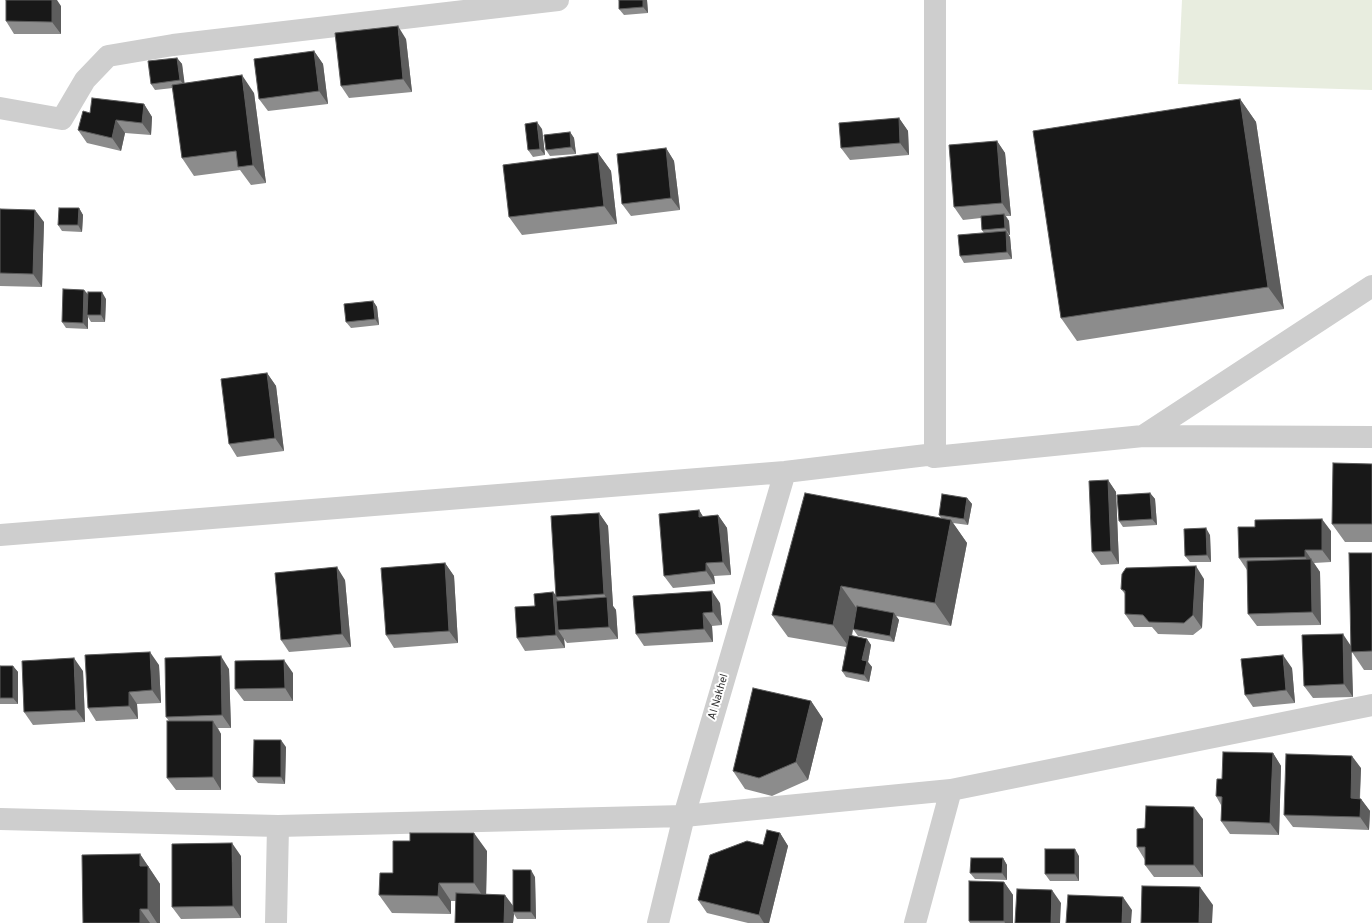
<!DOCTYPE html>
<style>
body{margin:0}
canvas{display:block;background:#fff}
</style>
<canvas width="1372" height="923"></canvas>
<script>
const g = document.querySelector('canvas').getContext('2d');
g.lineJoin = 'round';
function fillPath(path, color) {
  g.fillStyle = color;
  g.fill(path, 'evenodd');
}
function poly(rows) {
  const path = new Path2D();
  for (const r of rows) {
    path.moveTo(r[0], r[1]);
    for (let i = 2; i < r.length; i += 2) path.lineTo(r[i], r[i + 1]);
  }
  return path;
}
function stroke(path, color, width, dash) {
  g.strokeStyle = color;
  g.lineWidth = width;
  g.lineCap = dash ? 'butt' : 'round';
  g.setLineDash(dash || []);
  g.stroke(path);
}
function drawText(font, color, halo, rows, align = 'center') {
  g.font = font + ' Overpass,sans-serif';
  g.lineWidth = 4;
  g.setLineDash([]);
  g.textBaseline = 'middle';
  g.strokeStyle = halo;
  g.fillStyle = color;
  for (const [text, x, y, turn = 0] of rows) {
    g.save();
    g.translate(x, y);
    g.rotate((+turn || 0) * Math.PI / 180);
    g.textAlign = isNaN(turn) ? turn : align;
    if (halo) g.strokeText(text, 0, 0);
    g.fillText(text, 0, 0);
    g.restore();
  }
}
fillPath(poly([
 [1182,0,1372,0,1372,90,1178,84]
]), '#e8eddf');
stroke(poly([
 [0,108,62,119,85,80,108,56,173,45,558,0],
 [1143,436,1372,286],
 [935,454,935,0],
 [0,535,785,472,935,454,934,457,1143,436,1372,437],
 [0,819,278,826,684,816,951,790],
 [276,923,278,826],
 [658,923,684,816,785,472],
 [915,923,951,790,1372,705]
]), '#cecece', 22);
fillPath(poly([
 [647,0,648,13,624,15,619,9],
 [61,6,61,34,14,34,6,21],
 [406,39,412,92,349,98,341,86],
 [314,51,323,64,328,104,268,111,259,99],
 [177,58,182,64,184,83,254,93,266,183,251,185,240,170,194,176,182,158,173,88,155,90,151,84],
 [1240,99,1256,122,1284,309,1077,341,1061,318],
 [144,104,152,117,151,135,125,133,121,151,87,143,78,130,90,113],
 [899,118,908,131,909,155,850,160,841,148],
 [542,129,545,155,533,157,528,150],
 [570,132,574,138,576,154,550,156,546,150],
 [997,141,1005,153,1011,216,1006,216,1009,221,1010,235,1008,235,1010,237,1012,259,964,263,960,256,984,233,982,230,981,218,963,220,954,207],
 [666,148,674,161,680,210,631,216,622,204],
 [598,153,611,171,617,224,522,235,509,217],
 [79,208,83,215,82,232,62,231,58,225],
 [0,209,44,222,42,287,0,286],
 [84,290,88,294,106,299,105,322,91,322,88,317,88,329,66,328,62,322],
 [373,301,377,307,379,325,351,328,346,322],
 [267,373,276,386,284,451,237,457,229,444],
 [1372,464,1372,542,1345,542,1332,524],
 [1108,480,1116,492,1119,564,1101,565,1092,552],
 [1150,493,1155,499,1157,525,1123,527,1119,521],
 [967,498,972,504,968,525,953,523,967,543,951,626,896,616,899,620,894,642,858,636,853,629,856,615,852,636,867,639,871,645,868,662,872,667,869,682,846,677,842,671,846,647,788,637,772,615,942,519,939,515],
 [699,510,703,517,718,515,727,528,731,575,714,576,715,584,673,588,664,576],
 [599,513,608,526,613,606,616,610,618,639,567,643,564,639,565,648,525,651,517,638,535,606,553,592,556,595],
 [1255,527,1331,531,1331,562,1314,563,1320,572,1321,625,1257,626,1248,614,1247,570,1239,558],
 [1210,535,1211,562,1190,562,1185,556],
 [1372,553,1372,670,1364,670,1352,652,1353,697,1313,698,1304,686,1351,646],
 [445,563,454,576,458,643,394,648,386,635],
 [1204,579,1202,628,1193,635,1158,634,1152,627,1134,627,1125,614,1125,594,1121,589],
 [345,580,351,647,289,652,281,640],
 [720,603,722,625,712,626,713,642,644,646,636,634],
 [159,665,161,703,137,704,138,719,96,721,88,708],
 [0,666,13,666,18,672,18,704,0,704],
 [1292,668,1295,703,1253,707,1245,695],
 [229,669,231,728,218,728,221,734,221,790,176,790,167,778,169,721,166,717],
 [83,671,85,722,33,725,24,712],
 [293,673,293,701,244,701,235,689],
 [811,701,823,719,808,780,772,796,745,789,733,771],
 [286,747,285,784,258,783,253,777],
 [1273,753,1281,766,1279,835,1230,834,1221,821,1221,805,1216,796,1222,779],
 [1361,768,1360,799,1361,799,1370,811,1369,830,1293,827,1284,815],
 [1203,819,1203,877,1154,877,1145,865,1145,860,1137,847],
 [780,833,788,846,769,923,748,923,707,913,698,900],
 [487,851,486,894,513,906,535,877,536,919,517,919,514,914,513,923,456,901,451,901,451,914,392,913,379,895,393,873],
 [140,854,160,884,160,923,83,923],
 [241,856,241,918,181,919,172,907],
 [1079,856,1079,881,1050,881,1045,874],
 [1003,858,1007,865,1007,880,975,879,970,873],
 [1004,882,1013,895,1013,923,970,923,969,921]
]), '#8c8c8c');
fillPath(poly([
 [52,0,57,0,61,6,61,34,52,22],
 [643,0,647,0,648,13,643,7],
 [398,26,406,39,412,92,403,79],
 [314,51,323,64,328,104,319,91],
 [177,58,182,64,185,86,180,80],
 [242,75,254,93,266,183,253,165],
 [1240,99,1256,122,1284,309,1268,287],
 [144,104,152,117,151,135,142,123],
 [899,118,908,131,909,155,900,143],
 [116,120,125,133,121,151,112,138],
 [537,122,542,129,545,155,540,149],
 [570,132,574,138,576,154,571,147],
 [997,141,1005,153,1011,216,1002,203],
 [666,148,674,161,680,210,671,198],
 [598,153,611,171,617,224,604,206],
 [79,208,83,215,82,232,78,225],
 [35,210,44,222,42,287,33,274],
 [1004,214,1009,221,1010,235,1005,228],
 [1006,231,1010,237,1012,259,1007,252],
 [84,290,89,296,87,315,88,317,88,329,83,323],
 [102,292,106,299,105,322,101,315],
 [373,301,377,307,379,325,375,319],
 [267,373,276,386,284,451,275,438],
 [1108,480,1116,492,1119,564,1111,551],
 [1150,493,1155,499,1157,525,1152,519],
 [967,498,972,504,968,525,964,519],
 [699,510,707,523,699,517],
 [599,513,608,526,613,606,616,610,618,639,609,627,607,599,604,594],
 [718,515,727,528,731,575,723,562],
 [1322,519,1331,531,1331,562,1322,550],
 [951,520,967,543,951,626,935,603],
 [1206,528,1210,535,1211,562,1207,555],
 [1305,550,1320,572,1321,625,1312,612,1311,565,1305,557],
 [445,563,454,576,458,643,449,631],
 [706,563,714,576,715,584,706,571],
 [1196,566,1204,579,1202,628,1193,615],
 [337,567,345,580,351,647,342,634],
 [841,586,857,609,849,647,833,625],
 [712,591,720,603,722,625,713,612],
 [553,592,557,597,556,597,562,607,558,630,564,639,565,648,556,635],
 [703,613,712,626,713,642,704,629],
 [894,613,899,620,894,642,890,636],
 [1343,634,1351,646,1353,697,1344,684],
 [867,639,871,645,868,662,872,667,869,682,864,675,862,660],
 [150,652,159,665,161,703,152,690],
 [1283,655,1292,668,1295,703,1286,690],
 [221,656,229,669,231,728,222,715],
 [74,658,83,671,85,722,76,710],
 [284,660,293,673,293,701,285,688],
 [13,666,18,672,18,704,13,698],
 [129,692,137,704,138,719,129,706],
 [811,701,823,719,808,780,796,762],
 [213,721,221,734,221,790,213,777],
 [281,740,286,747,285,784,281,777],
 [1273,753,1281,766,1279,835,1270,823],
 [1352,756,1361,768,1359,811,1351,798],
 [1361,799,1370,811,1369,830,1360,817],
 [1194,807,1203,819,1203,877,1194,865],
 [474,833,487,851,486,901,474,883],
 [780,833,788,846,769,923,764,923,759,915],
 [232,843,241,856,241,918,233,906],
 [1075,849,1079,856,1079,881,1075,874],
 [140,854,160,884,160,923,157,923,148,909,140,866],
 [1003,858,1007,865,1007,880,1002,873],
 [531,870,535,877,536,919,531,912],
 [1004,882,1013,895,1013,923,1005,923,1004,921],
 [439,883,451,901,451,914,438,896],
 [1200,887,1213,905,1212,923,1199,923],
 [1052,890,1061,903,1060,923,1051,923],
 [505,895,514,907,513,912,514,914,513,923,504,923],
 [1123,897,1132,910,1131,923,1122,923],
 [140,909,150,923,140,923]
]), '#5d5d5d');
const building = poly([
 [6,0,52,0,52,22,6,21,6,0],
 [619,0,643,0,643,7,619,9,619,0],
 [398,26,403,79,341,86,335,33,398,26],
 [314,51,319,91,259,99,254,59,314,51],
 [177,58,180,80,151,84,148,61,177,58],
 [242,75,253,165,238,167,236,151,182,158,172,85,242,75],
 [92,98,144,104,142,123,116,120,112,138,78,130,83,111,90,113,92,98],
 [1240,99,1268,287,1061,318,1033,131,1240,99],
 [899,118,900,143,841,148,839,123,899,118],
 [537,122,540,149,528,150,525,124,537,122],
 [570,132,571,147,546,150,544,135,570,132],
 [997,141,1002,203,954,207,949,145,997,141],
 [666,148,671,198,622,204,617,154,666,148],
 [598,153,604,206,509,217,503,165,598,153],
 [59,208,79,208,78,225,58,225,59,208],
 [0,209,35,210,33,274,0,273,0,209],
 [1004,214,1005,228,982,230,981,216,1004,214],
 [1006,231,1007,252,960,256,958,235,1006,231],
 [63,289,84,290,83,323,62,322,63,289],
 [88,292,102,292,101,315,87,315,88,292],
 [373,301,375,319,346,322,344,304,373,301],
 [267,373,275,438,229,444,221,379,267,373],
 [1333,463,1372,464,1372,524,1332,524,1333,463],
 [1108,480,1111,551,1092,552,1089,481,1108,480],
 [805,493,951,520,935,603,841,586,833,625,772,615,805,493],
 [1150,493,1152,519,1119,521,1117,495,1150,493],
 [942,494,967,498,964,519,939,515,942,494],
 [699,510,699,517,718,515,723,562,706,563,706,571,664,576,659,514,699,510],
 [599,513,604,594,556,597,551,516,599,513],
 [1322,519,1322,550,1305,550,1305,557,1239,558,1238,527,1255,527,1255,520,1322,519],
 [1206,528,1207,555,1185,556,1184,529,1206,528],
 [1349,553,1372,553,1372,651,1351,652,1349,553],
 [1311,559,1312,612,1248,614,1247,561,1311,559],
 [445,563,449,631,386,635,381,568,445,563],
 [1196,566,1193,615,1184,623,1149,622,1143,615,1125,614,1125,591,1121,589,1122,574,1126,568,1196,566],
 [337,567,342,634,281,640,275,573,337,567],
 [712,591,713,612,703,613,704,629,636,634,633,596,712,591],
 [553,592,556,635,517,638,515,607,535,606,534,594,553,592],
 [607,597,609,627,558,630,556,601,607,597],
 [857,606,894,613,890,636,853,629,857,606],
 [1343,634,1344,684,1304,686,1302,635,1343,634],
 [849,635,867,639,862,660,867,661,864,675,842,671,849,635],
 [150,652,152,690,129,692,129,706,88,708,85,655,150,652],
 [1283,655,1286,690,1245,695,1241,659,1283,655],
 [221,656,222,715,166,717,165,658,221,656],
 [74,658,76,710,24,712,22,661,74,658],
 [284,660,285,688,235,689,235,661,284,660],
 [0,666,13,666,13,698,0,698,0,666],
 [753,688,811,701,796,762,759,778,733,771,753,688],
 [167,721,213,721,213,777,167,778,167,721],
 [254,740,281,740,281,777,253,777,254,740],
 [1223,752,1273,753,1270,823,1221,821,1222,797,1216,796,1217,779,1222,779,1223,752],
 [1286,754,1352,756,1351,798,1361,799,1360,817,1284,815,1286,754],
 [1146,806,1194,807,1194,865,1145,865,1145,847,1137,847,1137,829,1145,828,1146,806],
 [767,830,780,833,759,915,698,900,710,855,747,841,763,845,767,830],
 [410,833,474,833,474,883,439,883,438,896,379,895,380,873,393,873,393,841,410,841,410,833],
 [232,843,233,906,172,907,172,844,232,843],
 [1045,849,1075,849,1075,874,1045,874,1045,849],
 [140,854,140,866,148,866,148,909,140,909,140,923,83,923,82,855,140,854],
 [971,858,1003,858,1002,873,970,873,971,858],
 [513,870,531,870,531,912,513,912,513,870],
 [969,881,1004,882,1004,921,969,921,969,881],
 [1142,886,1200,887,1199,923,1141,923,1142,886],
 [1017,889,1052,890,1051,923,1015,923,1017,889],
 [456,893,505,895,504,923,455,923,456,893],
 [1068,895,1123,897,1122,923,1066,923,1068,895]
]);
fillPath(building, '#181818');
stroke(building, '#5d5d5d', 1);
drawText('11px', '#313131', '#fff', [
 ["Al Nakhel",719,697,-74]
]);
</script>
